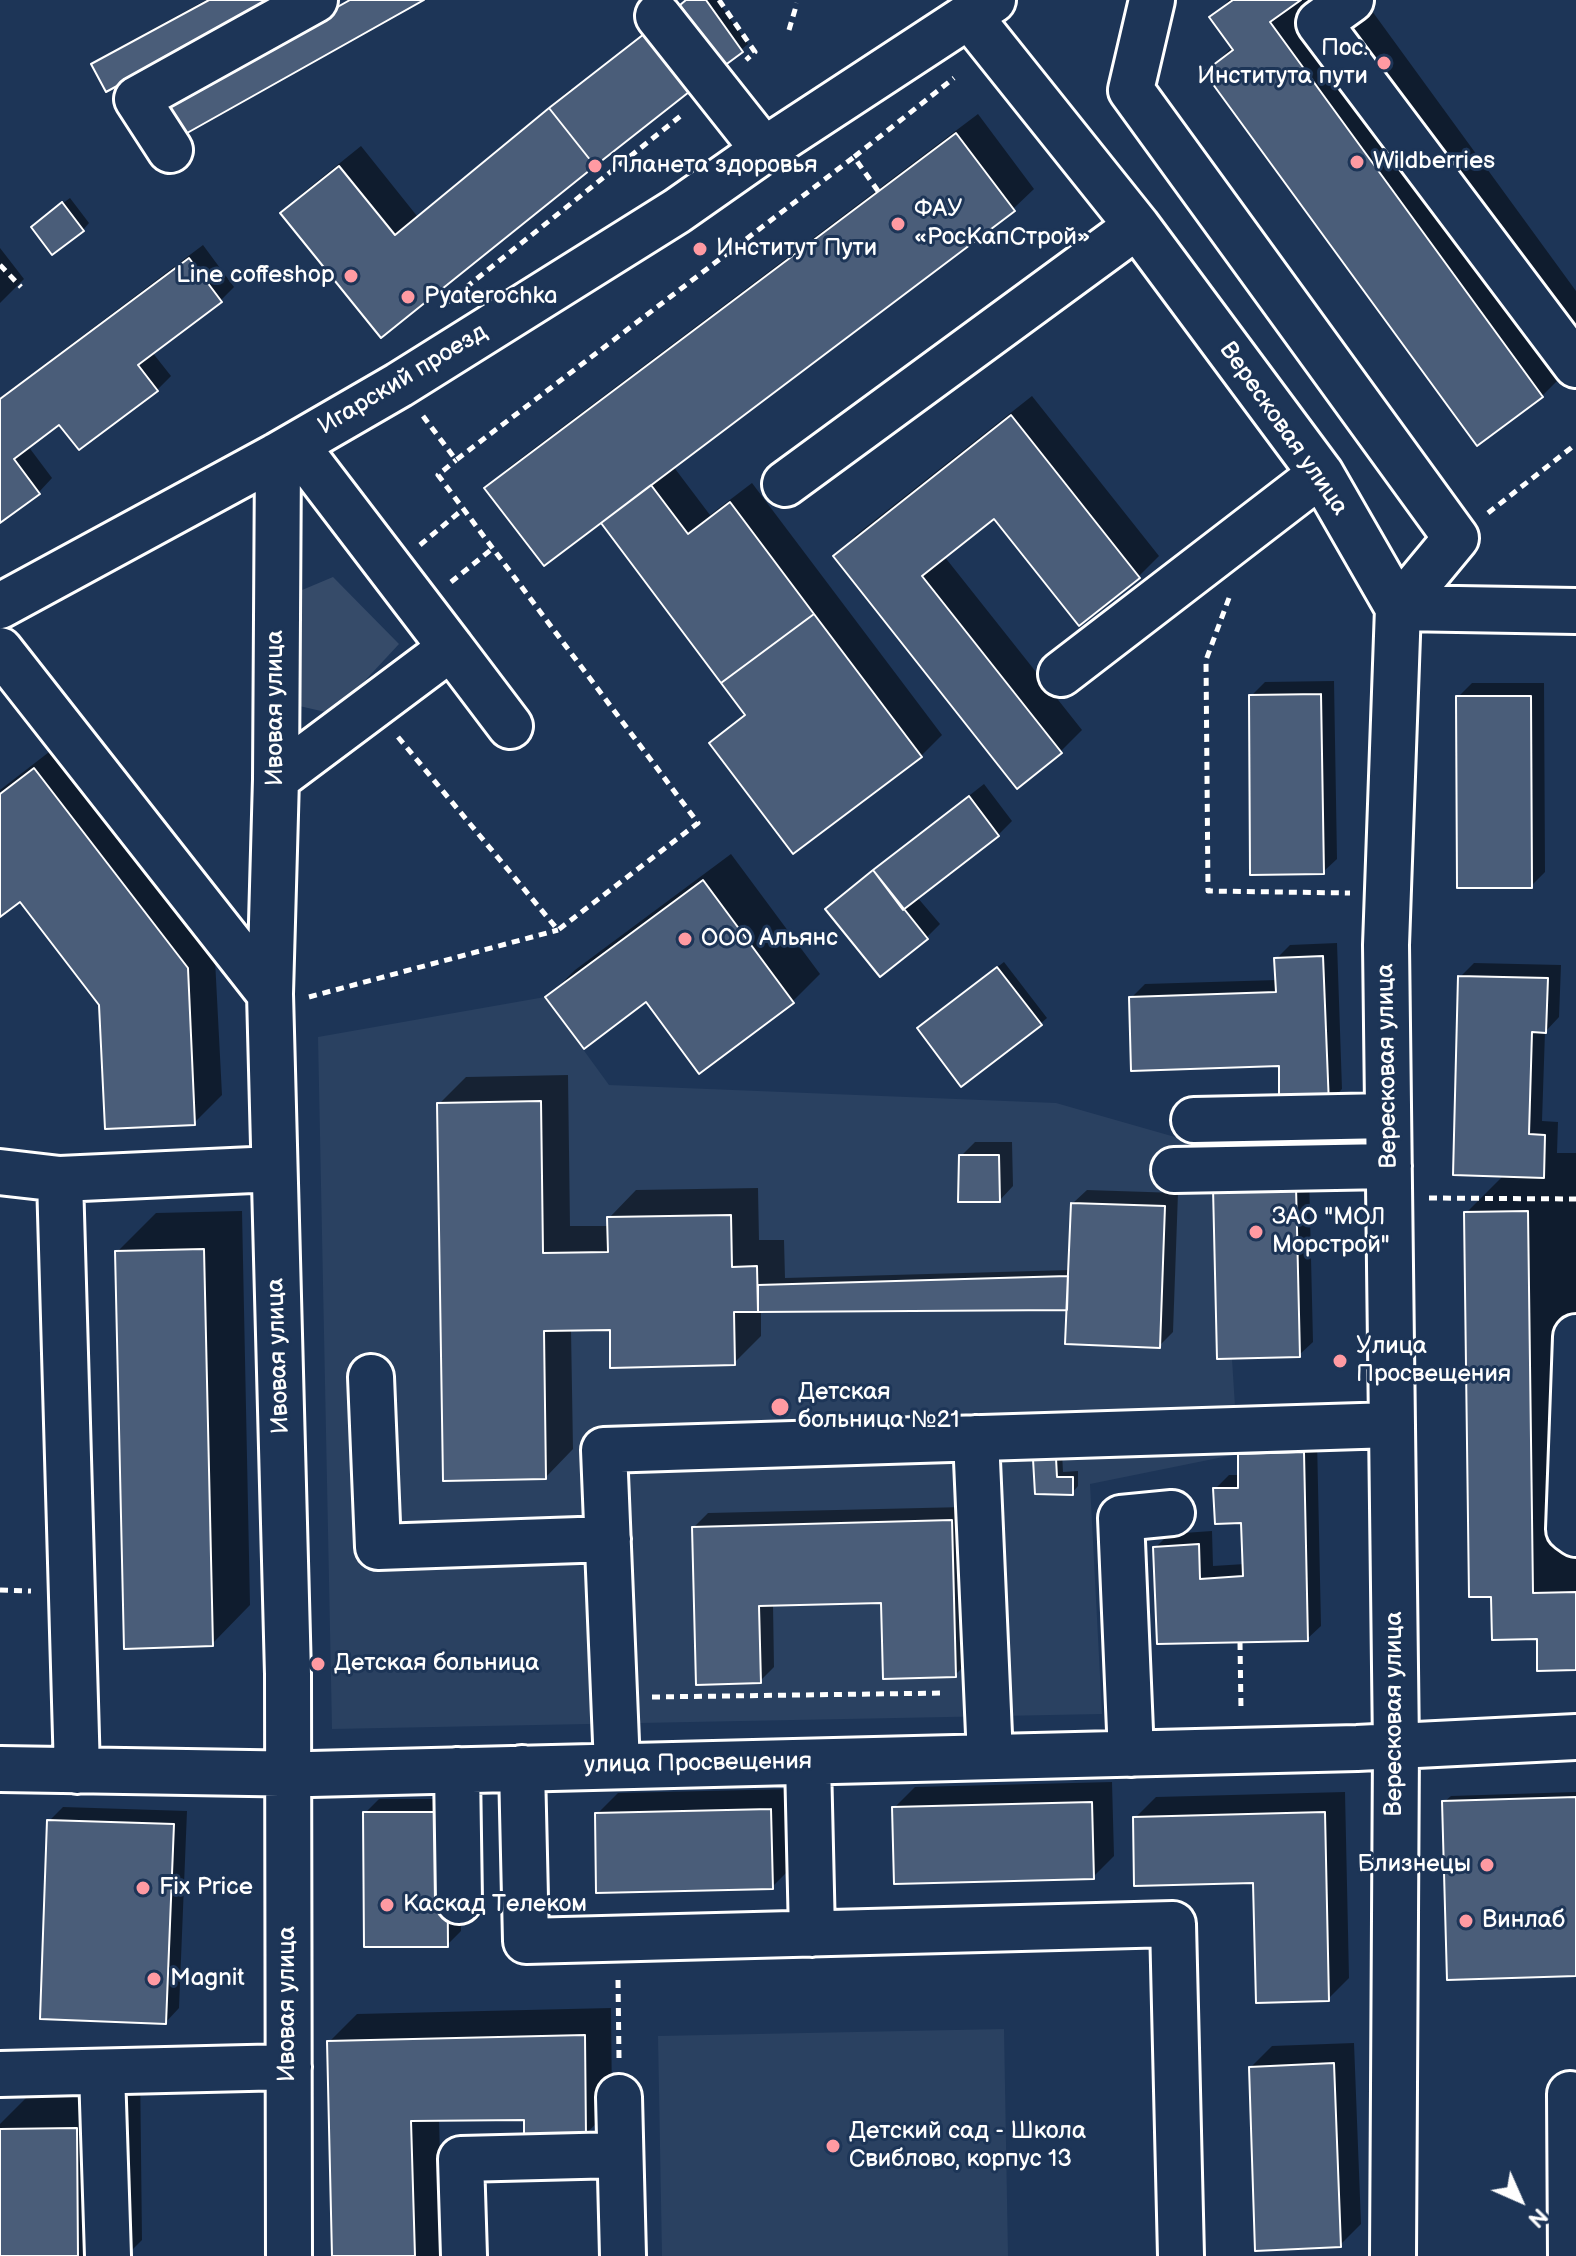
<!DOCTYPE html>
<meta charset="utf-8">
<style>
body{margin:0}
#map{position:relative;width:1576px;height:2256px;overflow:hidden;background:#1d3557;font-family:"Balsamiq Sans",sans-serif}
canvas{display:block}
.north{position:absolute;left:1480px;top:2160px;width:80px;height:80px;-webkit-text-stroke:6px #1d3557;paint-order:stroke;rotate:135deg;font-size:22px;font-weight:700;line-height:32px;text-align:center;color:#fff}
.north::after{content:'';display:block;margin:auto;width:28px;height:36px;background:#fff;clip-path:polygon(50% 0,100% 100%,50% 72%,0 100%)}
</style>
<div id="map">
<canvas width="1576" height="2256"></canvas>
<div class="north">N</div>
</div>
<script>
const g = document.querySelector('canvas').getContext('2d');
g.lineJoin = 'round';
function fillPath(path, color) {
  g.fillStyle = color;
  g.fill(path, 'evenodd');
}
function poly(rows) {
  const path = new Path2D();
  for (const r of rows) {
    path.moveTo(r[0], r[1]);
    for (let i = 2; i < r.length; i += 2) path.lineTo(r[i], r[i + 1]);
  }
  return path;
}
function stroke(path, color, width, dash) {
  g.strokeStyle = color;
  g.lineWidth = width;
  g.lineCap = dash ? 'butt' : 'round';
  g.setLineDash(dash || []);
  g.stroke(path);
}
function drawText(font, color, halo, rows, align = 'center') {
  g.font = font + ' "Balsamiq Sans",sans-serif';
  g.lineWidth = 6;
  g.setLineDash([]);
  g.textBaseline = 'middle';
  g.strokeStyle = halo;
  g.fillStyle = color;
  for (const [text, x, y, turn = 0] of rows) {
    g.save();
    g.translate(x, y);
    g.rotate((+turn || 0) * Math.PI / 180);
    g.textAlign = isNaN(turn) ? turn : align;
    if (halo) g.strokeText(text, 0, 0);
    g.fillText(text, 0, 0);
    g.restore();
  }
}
fillPath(poly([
 [545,997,609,1085,1056,1103,1210,1147,1244,1147,1242,1187,1217,1359,1232,1359,1238,1454,1090,1484,1102,1714,332,1729,318,1037],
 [1004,2029,1008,2256,662,2256,658,2036]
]), '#2a4161');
fillPath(poly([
 [333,577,399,644,334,714,295,705,295,593]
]), '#364b69');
fillPath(poly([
 [206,0,270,0,93,64,100,58],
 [687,0,717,0,748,44,725,63],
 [1229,0,1364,0,1576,291,1576,362,1542,396,1207,72,1233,46,1212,18],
 [651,29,694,84,381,335,283,213,304,192,361,146,417,216,571,89,573,91],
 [978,114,1034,189,1013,209,673,466,710,515,752,483,942,735,921,756,712,743,746,712,601,520,487,488,508,468],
 [70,198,89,223,83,230,40,220],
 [203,245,234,287,220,301,152,352,171,376,157,390,60,422,28,446,52,478,39,492,0,521,0,398],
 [0,248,24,279,0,303],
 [1032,396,1159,556,1138,577,994,516,944,556,1082,730,1061,751,1017,786,836,556,856,535],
 [1334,681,1337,859,1323,872,1251,696,1265,682],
 [1472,683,1544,683,1545,872,1531,886,1458,697],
 [62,742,214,940,222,1095,194,1123,20,899,0,915,0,790],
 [984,784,1012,821,998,835,917,897,940,924,926,938,828,909,841,896],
 [731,854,820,974,793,1001,700,1071,647,1000,548,997,575,970],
 [1337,943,1342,1089,1328,1103,1280,1064,1131,998,1145,984,1277,980,1276,959,1290,945],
 [1004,962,1047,1018,1040,1024,926,1022],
 [1474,963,1561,965,1559,1017,1545,1032,1542,1121,1558,1122,1557,1153,1576,1153,1576,1668,1493,1595,1466,1213,1504,1175,1460,977],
 [568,1075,570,1226,609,1226,609,1218,636,1190,758,1188,759,1240,784,1240,785,1278,1070,1270,1073,1203,1087,1190,1178,1193,1173,1332,1159,1346,1069,1308,761,1310,761,1336,734,1363,612,1328,571,1329,573,1449,546,1477,439,1104,466,1077],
 [975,1142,1012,1142,1013,1186,1000,1200,961,1156],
 [1309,1173,1313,1342,1299,1355,1215,1188],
 [242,1211,250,1605,212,1644,117,1252,156,1213],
 [1317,1439,1321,1626,1307,1639,1159,1642,1155,1548,1169,1534,1212,1531,1213,1566,1245,1564,1243,1521,1215,1489,1229,1475,1240,1475,1240,1455,1254,1441],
 [1062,1452,1063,1472,1078,1471,1078,1486,1072,1493,1035,1459,1042,1453],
 [965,1507,969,1661,955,1675,883,1601,773,1604,774,1667,760,1681,694,1527,708,1513],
 [1112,1782,1114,1856,1093,1877,894,1808,915,1787],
 [791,1789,793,1866,772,1887,597,1814,618,1793],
 [1345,1792,1349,1978,1328,1999,1255,1881,1135,1818,1156,1797],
 [1576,1792,1576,1974,1444,1802,1451,1796],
 [379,1799,461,1799,461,1931,447,1945,365,1813],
 [63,1807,187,1811,179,2008,166,2022,49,1821],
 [611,2008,612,2107,585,2135,526,2118,439,2118,442,2231,467,2256,334,2256,329,2042,357,2014],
 [1354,2043,1361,2224,1340,2245,1251,2067,1272,2046],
 [140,2065,142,2240,126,2256,0,2256,0,2124,58,2066]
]), '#0007');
const building = poly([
 [209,0,275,0,106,92,91,64,209,0],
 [350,0,424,0,180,137,162,105,350,0],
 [686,0,706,0,743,52,724,66,680,5,686,0],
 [1233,0,1301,0,1270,22,1543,397,1477,446,1204,72,1233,50,1209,17,1233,0],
 [644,34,689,92,595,166,549,108,644,34],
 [549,108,595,166,381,338,280,213,339,166,395,235,549,108],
 [956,133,1015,211,544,566,484,488,956,133],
 [62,202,84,231,52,255,31,227,62,202],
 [189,258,222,302,138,365,158,391,79,450,59,425,14,459,40,494,0,523,0,399,189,258],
 [1011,415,1140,578,1079,626,994,519,922,576,1062,753,1017,789,833,556,1011,415],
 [651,485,688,534,730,502,814,614,721,683,601,523,651,485],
 [814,614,922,757,793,854,709,743,745,715,721,683,814,614],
 [1321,694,1324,874,1250,875,1249,695,1321,694],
 [1456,696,1531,696,1532,888,1457,888,1456,696],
 [34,768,188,968,195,1125,105,1129,99,1005,20,902,0,917,0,794,34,768],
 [969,796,999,836,903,910,873,870,969,796],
 [873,870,928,939,880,977,825,909,873,870],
 [703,880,794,1003,699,1074,646,1002,584,1049,545,997,703,880],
 [1323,956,1329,1105,1279,1106,1279,1066,1131,1071,1129,997,1276,992,1274,958,1323,956],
 [997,967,1042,1025,961,1087,917,1028,997,967],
 [1458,976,1548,978,1546,1033,1532,1032,1529,1134,1545,1135,1544,1178,1453,1175,1458,976],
 [541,1101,543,1253,608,1252,607,1217,731,1215,732,1267,757,1266,758,1312,734,1312,735,1365,610,1368,610,1330,544,1331,546,1479,443,1481,437,1103,541,1101],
 [959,1155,999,1155,1000,1202,958,1202,959,1155],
 [1296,1186,1300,1357,1217,1359,1213,1188,1296,1186],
 [1071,1203,1165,1206,1160,1348,1065,1344,1071,1203],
 [1528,1211,1533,1593,1576,1592,1576,1670,1537,1671,1537,1639,1492,1640,1491,1597,1469,1597,1464,1212,1528,1211],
 [204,1249,213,1646,124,1649,115,1251,204,1249],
 [1068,1276,1067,1310,758,1312,758,1285,1068,1276],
 [1304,1452,1308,1641,1157,1644,1153,1547,1199,1544,1200,1579,1243,1576,1241,1523,1215,1524,1213,1488,1238,1488,1238,1454,1304,1452],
 [1056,1458,1057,1477,1073,1477,1073,1495,1035,1494,1033,1459,1056,1458],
 [952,1520,956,1677,883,1679,881,1603,759,1606,761,1683,696,1685,692,1527,952,1520],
 [1576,1797,1576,1976,1447,1980,1442,1801,1576,1797],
 [1092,1802,1094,1879,894,1884,892,1807,1092,1802],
 [771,1809,773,1889,596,1893,595,1813,771,1809],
 [363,1812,447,1812,448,1947,364,1947,363,1812],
 [1325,1812,1329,2001,1256,2003,1253,1883,1134,1886,1133,1817,1325,1812],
 [47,1820,174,1824,166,2024,40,2019,47,1820],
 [585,2035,586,2137,524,2138,524,2120,411,2121,415,2256,332,2256,327,2041,585,2035],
 [1334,2063,1341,2247,1255,2251,1249,2067,1334,2063],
 [77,2128,78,2256,0,2256,0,2129,77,2128]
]);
fillPath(building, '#4a5d79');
stroke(building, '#fff', 2);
const minor = poly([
 [1152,0,1131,90,1456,538,1398,608],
 [1351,0,1319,23,1576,365],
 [658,16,764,150],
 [970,17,1137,226,1321,474,1398,608,1386,945,1396,1747,1393,2256],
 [170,150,137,99,315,0],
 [278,455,276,779,270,994,288,1674,289,2256],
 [785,484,1137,226],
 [0,606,278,455,399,385,677,211,764,150,993,0],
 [1398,608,1576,611],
 [451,648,510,726],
 [0,650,270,994],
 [1061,674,1321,474],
 [276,779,451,648,296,445],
 [1194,1120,1388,1116],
 [1174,1170,1389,1166],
 [0,1172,60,1179],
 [1576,1337,1569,1529,1576,1534],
 [371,1377,378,1547,608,1539],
 [976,1438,990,1757],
 [1131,1754,1121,1518,1172,1513],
 [808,1762,812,1934],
 [617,1766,604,1450,1392,1425],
 [522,1768,526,1941,1173,1924,1181,2256],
 [0,1769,311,1774,1357,1748,1576,1737],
 [457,1770,459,1901],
 [77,1771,60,1179,274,1169],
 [102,2072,108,2256],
 [0,2074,289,2067],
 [1570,2094,1571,2256],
 [619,2097,623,2256],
 [464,2256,461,2159,620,2155]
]);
stroke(minor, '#fff', 50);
stroke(poly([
 [719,0,755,52,746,60],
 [789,30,797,3],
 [878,191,854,157,954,78],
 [0,265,21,287],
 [444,305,683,114],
 [423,416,456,460,854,157],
 [1488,513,1576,444],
 [420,545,462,510],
 [451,582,492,549],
 [1229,598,1206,660,1208,891,1350,893],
 [398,737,558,930,698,823,438,475,456,460],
 [309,997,558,930],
 [1429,1198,1576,1199],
 [0,1590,31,1591],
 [1240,1642,1241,1710],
 [652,1697,946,1693],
 [618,1980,619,2058]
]), '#fff', 5, [8, 6]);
stroke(minor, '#1d3557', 44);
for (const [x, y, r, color] of [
 [1384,63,8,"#ff9aa2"],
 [1357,162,8,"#ff9aa2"],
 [595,166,8,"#ff9aa2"],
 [898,224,8,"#ff9aa2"],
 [700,249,8,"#ff9aa2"],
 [351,276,8,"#ff9aa2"],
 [408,297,8,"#ff9aa2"],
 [685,939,8,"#ff9aa2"],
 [1256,1232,8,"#ff9aa2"],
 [1340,1361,8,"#ff9aa2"],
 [780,1407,10,"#ff9aa2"],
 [318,1664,8,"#ff9aa2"],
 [1487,1865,8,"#ff9aa2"],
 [143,1888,8,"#ff9aa2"],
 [387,1905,8,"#ff9aa2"],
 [1466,1921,8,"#ff9aa2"],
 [154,1979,8,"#ff9aa2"],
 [833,2146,8,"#ff9aa2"]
]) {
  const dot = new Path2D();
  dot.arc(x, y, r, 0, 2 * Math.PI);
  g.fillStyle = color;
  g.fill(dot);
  stroke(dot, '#1d3557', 3);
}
drawText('24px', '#fff', '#1d3557', [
 ["Пос.",1368,49,"right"],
 ["Института пути",1368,77,"right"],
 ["Wildberries",1373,162],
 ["Планета здоровья",611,166],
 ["ФАУ",914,210],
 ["«РосКапСтрой»",914,238],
 ["Институт Пути",716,249],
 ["Line coffeshop",335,276,"right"],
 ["Pyaterochka",424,297],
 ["ООО Альянс",701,939],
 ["ЗАО \"МОЛ",1272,1218],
 ["Морстрой\"",1272,1246],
 ["Улица",1356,1347],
 ["Просвещения",1356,1375],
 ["Детская",798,1393],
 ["больница №21",798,1421],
 ["Детская больница",334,1664],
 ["Близнецы",1471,1865,"right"],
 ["Fix Price",159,1888],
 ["Каскад Телеком",403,1905],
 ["Винлаб",1482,1921],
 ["Magnit",170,1979],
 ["Детский сад - Школа",849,2132],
 ["Свиблово, корпус 13",849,2160]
], 'left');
drawText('24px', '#fff', '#1d3557', [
 ["Игарский проезд",403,380,-31],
 ["Вересковая улица",1283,429,55],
 ["Ивовая улица",276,708,-90],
 ["Вересковая улица",1388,1066,-91],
 ["Ивовая улица",279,1356,-92],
 ["Вересковая улица",1395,1714,-90],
 ["улица Просвещения",698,1764,-1],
 ["Ивовая улица",288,2004,-90]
]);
</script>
